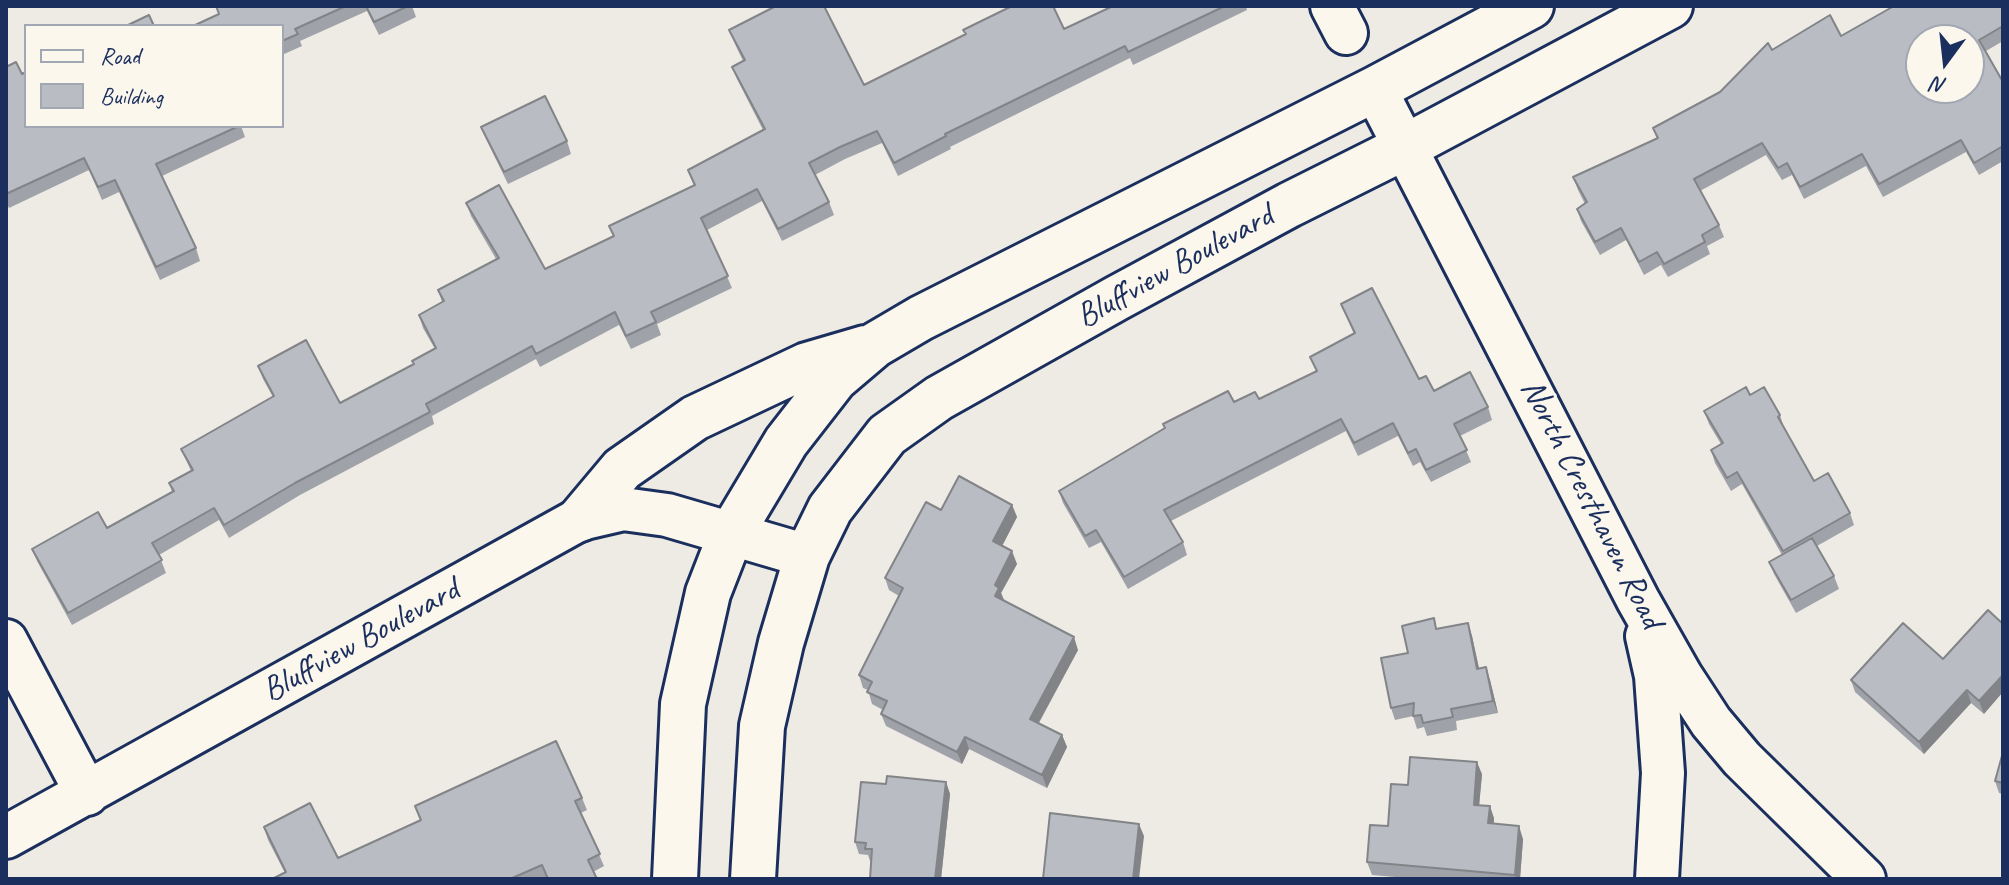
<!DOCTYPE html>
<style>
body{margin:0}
#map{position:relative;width:2009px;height:885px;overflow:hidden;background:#eeebe4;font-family:Caveat,sans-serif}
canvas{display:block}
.frame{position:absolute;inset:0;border:8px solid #1b2f5e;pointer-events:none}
.legend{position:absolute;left:24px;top:24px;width:260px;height:104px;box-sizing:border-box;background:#fbf7ec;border:2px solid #a1a7b3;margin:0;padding:10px 14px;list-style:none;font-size:24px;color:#1b2f5e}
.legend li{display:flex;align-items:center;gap:16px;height:40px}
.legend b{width:40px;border:2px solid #a1a7b3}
.north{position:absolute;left:1905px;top:24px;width:80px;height:80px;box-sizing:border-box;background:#fbf7ec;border:2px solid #a1a7b3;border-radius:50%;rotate:195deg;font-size:22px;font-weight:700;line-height:32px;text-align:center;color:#1b2f5e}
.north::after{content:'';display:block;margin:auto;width:28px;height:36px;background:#1b2f5e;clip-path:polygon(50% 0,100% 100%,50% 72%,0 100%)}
</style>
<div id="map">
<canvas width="2009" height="885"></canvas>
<div class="frame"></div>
<ul class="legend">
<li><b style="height:10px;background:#fbf7ec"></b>Road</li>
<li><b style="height:22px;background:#b9bcc3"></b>Building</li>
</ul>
<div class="north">N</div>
</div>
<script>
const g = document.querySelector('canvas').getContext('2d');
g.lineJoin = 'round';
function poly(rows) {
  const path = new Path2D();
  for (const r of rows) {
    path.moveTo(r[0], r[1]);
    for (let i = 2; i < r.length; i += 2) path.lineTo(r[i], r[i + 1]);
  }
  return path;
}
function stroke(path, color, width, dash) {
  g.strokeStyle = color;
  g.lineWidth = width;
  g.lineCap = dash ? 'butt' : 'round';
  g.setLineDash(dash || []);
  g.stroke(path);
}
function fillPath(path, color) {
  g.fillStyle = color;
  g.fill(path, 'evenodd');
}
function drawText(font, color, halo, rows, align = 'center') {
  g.font = font + ' Caveat,sans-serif';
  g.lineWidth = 6;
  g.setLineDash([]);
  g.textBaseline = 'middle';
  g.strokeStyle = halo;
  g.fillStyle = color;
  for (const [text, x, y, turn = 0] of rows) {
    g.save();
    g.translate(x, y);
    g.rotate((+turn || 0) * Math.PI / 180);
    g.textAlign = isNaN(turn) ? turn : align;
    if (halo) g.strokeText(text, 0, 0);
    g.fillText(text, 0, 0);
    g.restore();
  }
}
const street = poly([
 [1332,6,1346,33],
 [1375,89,1638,600,1681,676,1711,722,1742,759,1864,879],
 [1647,636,1656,676,1663,773,1657,879],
 [6,641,87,794],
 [6,837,580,519,623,509,667,515,807,556]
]);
const secondary = poly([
 [580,519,622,469,695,418,807,365,865,348],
 [675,879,683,704,708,593,731,534,786,442,835,379,875,345,921,318,1375,89,1531,6],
 [753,879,762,726,781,643,807,556,830,509,887,435,939,398,1117,298,1289,205,1407,146,1670,6]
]);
stroke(street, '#1b2f5e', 48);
stroke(secondary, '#1b2f5e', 50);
stroke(street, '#fbf7ec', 42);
stroke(secondary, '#fbf7ec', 44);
fillPath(poly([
 [216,6,412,6,416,17,379,35,367,11,300,41,302,46,282,55,282,26,219,14],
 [1113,6,1246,6,1247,10,1133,65,1130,58,950,147,951,149,898,176,882,143,845,159,815,175,829,202,834,215,782,241,762,201,707,230,732,288,657,324,661,335,631,349,619,325,540,367,536,359,432,416,434,424,300,495,229,538,219,520,159,555,166,573,72,625,37,561,32,549,107,528,172,492,169,483,191,471,181,449,273,397,263,379,258,366,340,403,414,365,435,349,423,328,419,315,442,302,438,290,496,259,471,216,466,203,545,269,613,236,694,186,688,170,763,130,737,79,732,67,743,61,734,42,729,30,864,85,1064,29],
 [2003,6,2003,41,1986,51,2003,82,2003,161,1979,175,1966,152,1883,197,1866,166,1804,199,1792,175,1782,180,1766,155,1700,191,1719,225,1724,237,1707,246,1710,254,1668,277,1661,265,1644,275,1626,240,1600,255,1581,221,1577,209,1585,204,1578,190,1573,177,1657,139,1653,128,1720,92,1772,50],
 [6,67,22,74,26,126,241,126,245,137,162,176,196,248,200,261,160,280,119,192,102,200,89,170,9,208,6,202],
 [481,127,567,141,571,154,508,184,486,139],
 [1341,304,1419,379,1434,391,1488,407,1492,420,1460,436,1471,462,1431,482,1420,462,1413,466,1398,436,1358,456,1346,431,1171,521,1183,542,1187,555,1128,589,1101,542,1089,548,1063,503,1059,491,1234,402,1259,399,1316,371,1310,357,1354,334],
 [1750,395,1780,415,1784,428,1814,481,1850,513,1854,525,1817,546,1834,576,1839,589,1796,613,1774,574,1769,562,1782,555,1742,484,1731,491,1715,463,1711,450,1721,444,1709,424,1704,411],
 [1012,505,1017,517,1002,546,1017,564,1001,593,1004,600,1078,650,1039,723,1062,735,1067,747,1047,788,969,749,962,764,886,726,881,714,883,710,872,704,868,690,863,688,859,675,899,596,889,590,885,578,941,510],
 [1988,610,1984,714,1971,703,1924,754,1855,692,1851,680,1943,659],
 [1468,623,1472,636,1479,669,1490,680,1498,713,1456,721,1457,730,1427,736,1424,727,1417,729,1413,716,1395,720,1391,708,1408,653,1438,629],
 [2003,752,2003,794,1999,793,1995,781],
 [1482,774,1479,805,1494,818,1494,824,1523,839,1520,879,1418,879,1372,875,1367,862,1388,826,1408,785],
 [946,782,950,794,941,879,870,879,871,861,870,861,868,855,859,854,855,842,886,784],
 [582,798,587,810,581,813,604,866,593,872,597,879,547,879,546,877,542,879,272,879,285,873,268,840,264,827,338,858,420,820,415,806]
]), '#9fa2a8');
fillPath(poly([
 [1012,505,1017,517,998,554,993,541],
 [1012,551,1017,564,1001,593,1004,600,995,596,995,585],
 [1468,623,1472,636,1482,682,1477,669],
 [1074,637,1078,650,1034,731,1030,719],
 [1486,667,1490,680,1498,713,1493,701],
 [2003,675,2003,692,1984,714,1979,701],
 [1967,690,1971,703,1924,754,1919,742],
 [1062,735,1067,747,1047,788,1042,775],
 [965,737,969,749,962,764,957,752],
 [1477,762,1482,774,1478,818,1474,805],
 [946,782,950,794,941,879,935,879],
 [1490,806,1494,818,1493,836,1488,823],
 [1139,824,1144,836,1139,879,1133,879],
 [1519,826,1523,839,1520,879,1516,879,1515,875]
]), '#828488');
const building = poly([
 [216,6,346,6,295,29,298,34,282,41,282,26,193,26,219,14,216,6],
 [366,6,408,6,374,22,366,6],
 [776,6,824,6,864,85,966,34,963,30,1012,6,1053,6,1064,29,1113,6,1225,6,1128,52,1125,46,945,134,946,136,894,163,877,131,840,147,809,163,829,202,778,229,757,189,701,218,728,276,651,312,656,322,626,336,615,312,536,354,532,346,426,404,430,412,295,483,224,525,214,508,152,543,162,560,68,613,32,549,98,512,107,528,174,491,169,483,193,470,181,449,274,396,258,366,306,340,340,403,414,364,412,361,436,348,419,315,444,301,438,290,499,258,466,203,499,185,545,269,614,236,609,226,695,185,688,170,765,129,732,67,745,60,729,30,776,6],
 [1894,6,2003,6,2003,26,1979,40,2003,82,2003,146,1974,163,1961,140,1879,184,1862,154,1800,187,1787,163,1778,168,1762,143,1694,179,1719,225,1702,235,1705,242,1664,264,1657,252,1639,262,1621,228,1595,242,1577,209,1587,202,1573,177,1658,138,1653,128,1720,92,1768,43,1772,50,1830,15,1841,36,1894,6],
 [1921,40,1969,40,1969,88,1921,88,1921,40],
 [149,15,154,26,126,26,149,15],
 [16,62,22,74,26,72,26,126,239,126,156,164,196,248,156,267,115,180,98,187,84,158,6,194,6,67,16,62],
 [545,96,567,141,504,172,481,127,545,96],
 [1372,288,1419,379,1426,376,1434,391,1470,372,1488,407,1454,424,1467,450,1426,470,1416,449,1408,453,1393,423,1354,443,1341,419,1164,510,1183,542,1124,577,1096,530,1085,536,1059,491,1165,428,1163,424,1228,391,1234,402,1255,392,1259,399,1317,371,1310,357,1355,333,1341,304,1372,288],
 [1746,387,1750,395,1764,387,1780,415,1778,417,1814,481,1828,473,1850,513,1783,551,1737,472,1727,478,1711,450,1723,443,1704,411,1746,387],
 [959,476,1012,505,993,541,1012,551,995,585,999,588,995,596,1074,637,1030,719,1062,735,1042,775,965,737,957,752,881,714,887,701,867,692,872,682,859,675,903,588,885,578,926,502,941,510,959,476],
 [1812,538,1834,576,1791,600,1769,562,1812,538],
 [1988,610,2003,624,2003,675,1979,701,1967,690,1919,742,1851,680,1903,623,1943,659,1988,610],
 [1434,618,1436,629,1468,623,1477,669,1486,667,1493,701,1451,709,1453,717,1423,723,1421,715,1413,716,1414,703,1391,708,1381,658,1408,653,1402,626,1434,618],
 [556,741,582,798,575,801,600,854,588,860,597,879,548,879,542,865,510,879,272,879,286,872,264,827,310,803,338,858,421,820,415,806,556,741],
 [2003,752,2003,783,1995,781,2003,752],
 [1410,757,1477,762,1474,805,1490,806,1488,823,1519,826,1515,875,1367,862,1370,825,1388,826,1391,784,1408,785,1410,757],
 [887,776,946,782,935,879,870,879,872,849,865,849,866,843,855,842,861,782,886,784,887,776],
 [1050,813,1139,824,1133,879,1043,879,1050,813]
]);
fillPath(building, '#b9bcc3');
stroke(building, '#828488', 2);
drawText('34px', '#1b2f5e', '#fbf7ec', [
 ["Bluffview Boulevard",1175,267,-29],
 ["North Cresthaven Road",1591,504,63],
 ["Bluffview Boulevard",361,641,-29]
]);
</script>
